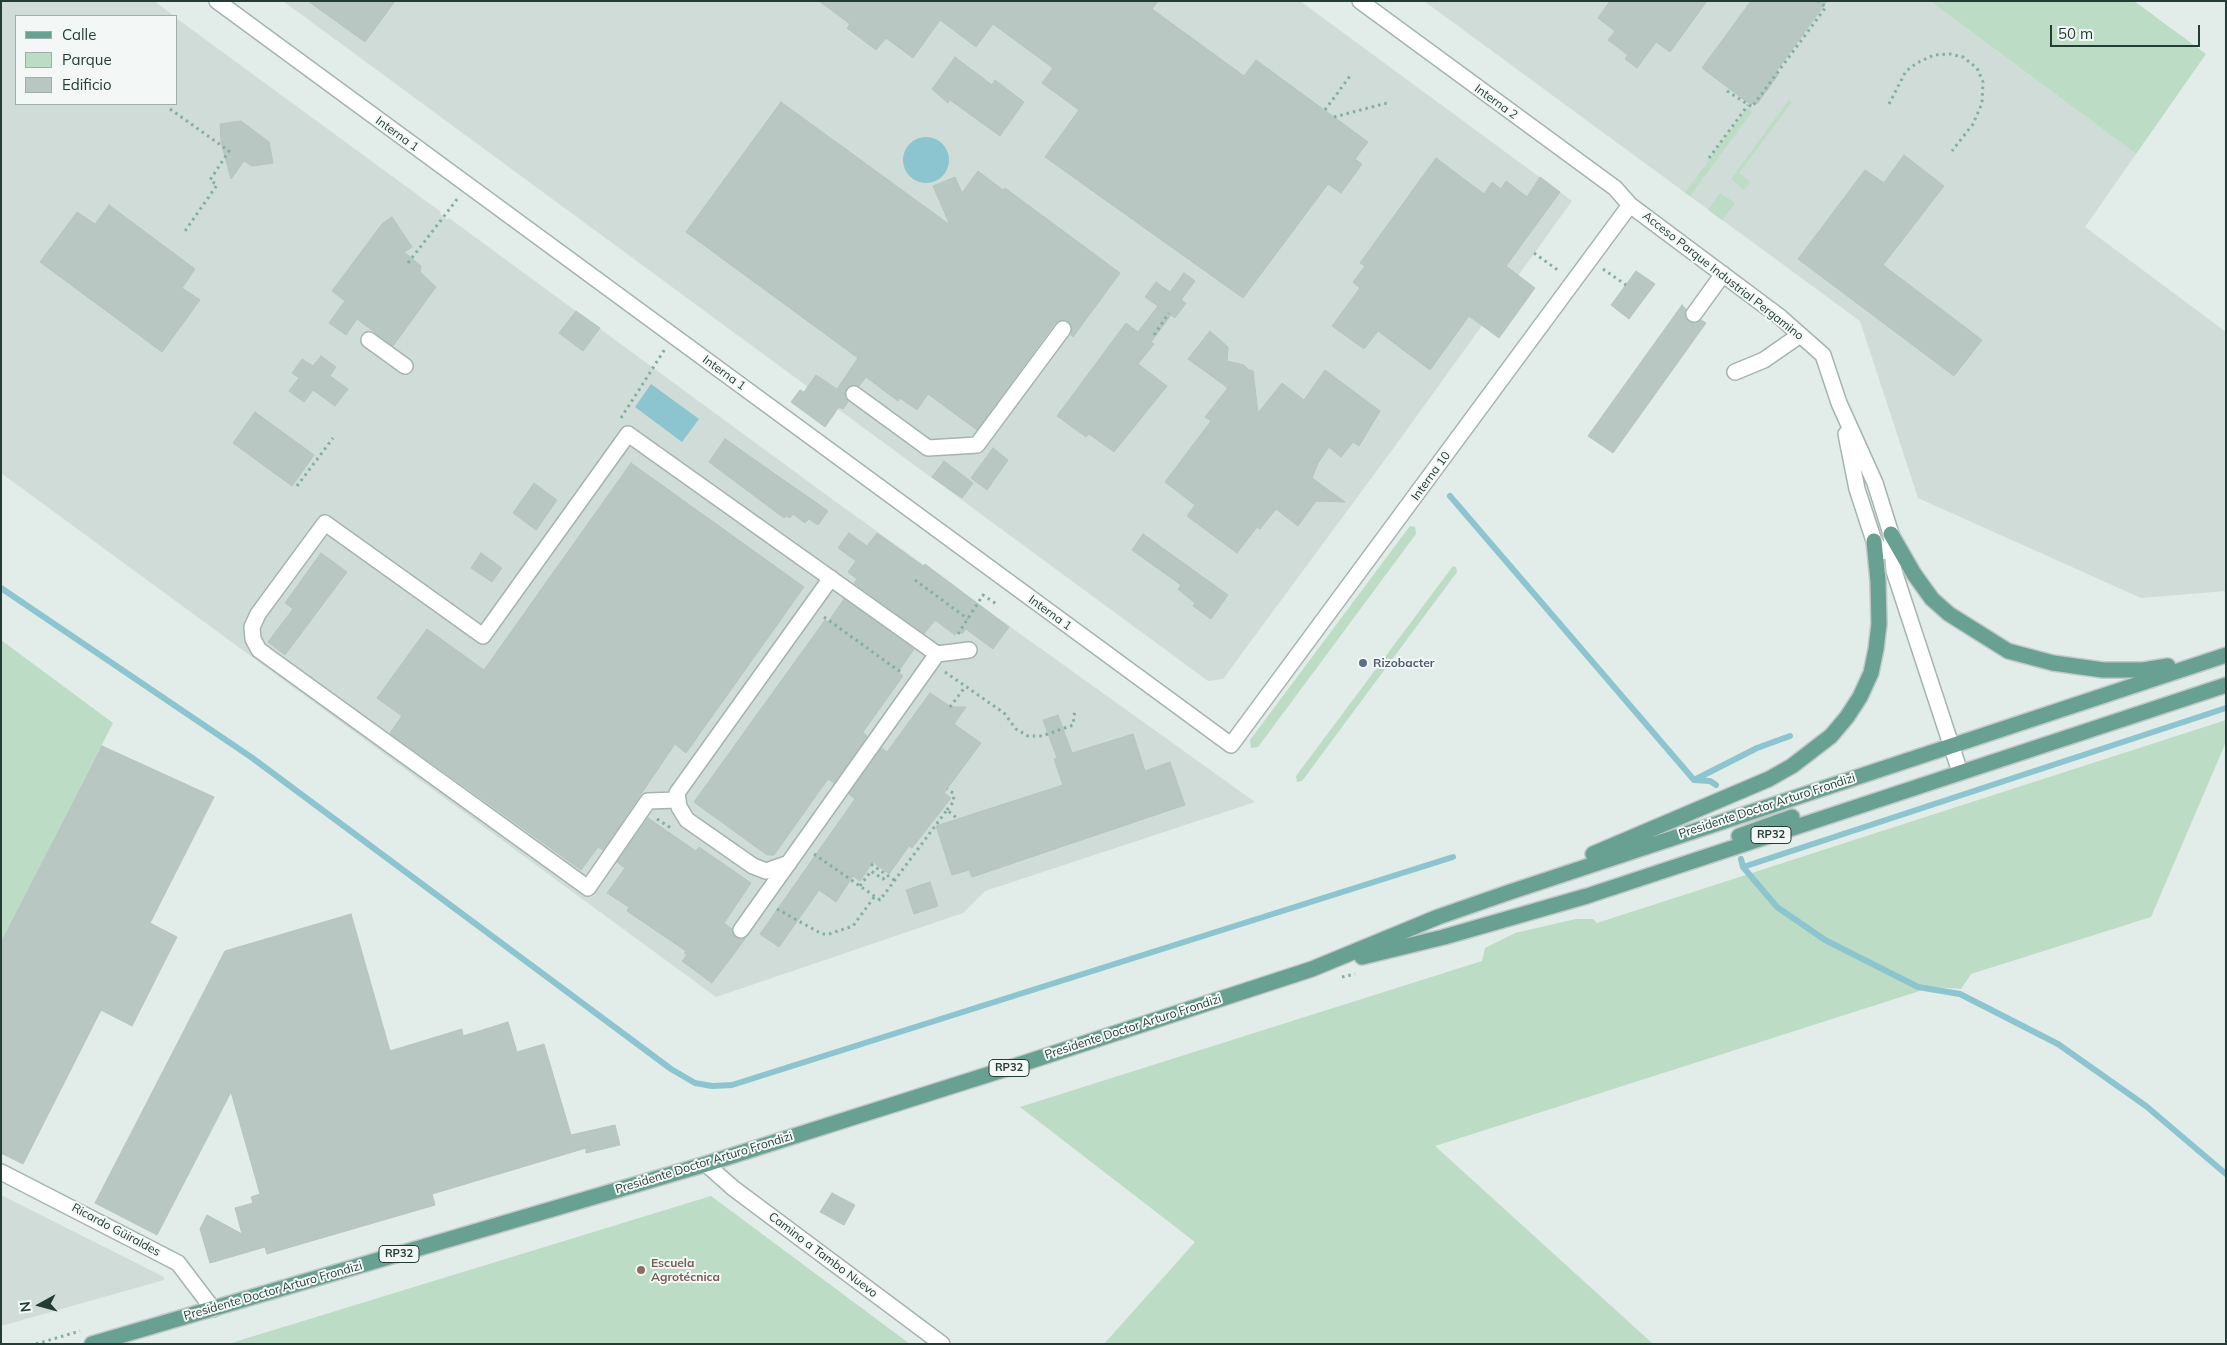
<!DOCTYPE html>
<meta charset="utf-8">
<style>
body{margin:0}
#map{position:relative;width:2227px;height:1345px;overflow:hidden;background:#e2ece8;font-family:Mulish,sans-serif}
canvas{display:block}
.frame{position:absolute;inset:0;border:2px solid #233d36;pointer-events:none}
.legend{position:absolute;left:15px;top:15px;width:162px;height:90px;box-sizing:border-box;background:#f3f8f6;border:1px solid #a0ada9;margin:0;padding:6px 9px;list-style:none;font-size:15px;color:#233d36}
.legend li{display:flex;align-items:center;gap:10px;height:25px}
.legend b{width:25px;border:1px solid #a0ada9}
.north{position:absolute;left:15px;top:1280px;width:50px;height:50px;-webkit-text-stroke:4px #f3f8f6;paint-order:stroke;rotate:263deg;font-size:14px;font-weight:700;line-height:20px;text-align:center;color:#233d36}
.north::after{content:'';display:block;margin:auto;width:18px;height:22px;background:#233d36;clip-path:polygon(50% 0,100% 100%,50% 72%,0 100%)}
.scale{position:absolute;left:2050px;top:25px;width:150px;height:22px;box-sizing:border-box;border:2px solid #233d36;border-top:0;padding-left:6px;font-size:15px;line-height:18px;white-space:nowrap;color:#233d36;-webkit-text-stroke:4px #f3f8f6;paint-order:stroke}
</style>
<div id="map">
<canvas width="2227" height="1345"></canvas>
<div class="frame"></div>
<ul class="legend">
<li><b style="height:6px;background:#68a092"></b>Calle</li>
<li><b style="height:14px;background:#bcdcc5"></b>Parque</li>
<li><b style="height:14px;background:#b8c7c1"></b>Edificio</li>
</ul>
<div class="north">N</div>
<div class="scale">50 m</div>
</div>
<script>
const g = document.querySelector('canvas').getContext('2d');
g.lineJoin = 'round';
function fillPath(path, color) {
  g.fillStyle = color;
  g.fill(path, 'evenodd');
}
function poly(rows) {
  const path = new Path2D();
  for (const r of rows) {
    if (r.length === 3) {
      path.moveTo(r[0] + r[2], r[1]);
      path.arc(r[0], r[1], r[2], 0, 2 * Math.PI);
      continue;
    }
    path.moveTo(r[0], r[1]);
    for (let i = 2; i < r.length; i += 2) path.lineTo(r[i], r[i + 1]);
  }
  return path;
}
function stroke(path, color, width, dash) {
  g.strokeStyle = color;
  g.lineWidth = width;
  g.lineCap = dash ? 'butt' : 'round';
  g.setLineDash(dash || []);
  g.stroke(path);
}
function drawText(font, color, halo, rows, align = 'center') {
  g.font = font + ' Mulish,sans-serif';
  g.lineWidth = 4;
  g.setLineDash([]);
  g.textBaseline = 'middle';
  g.strokeStyle = halo;
  g.fillStyle = color;
  for (const [text, x, y, turn = 0] of rows) {
    g.save();
    g.translate(x, y);
    g.rotate((+turn || 0) * Math.PI / 180);
    g.textAlign = isNaN(turn) ? turn : align;
    if (halo) g.strokeText(text, 0, 0);
    g.fillText(text, 0, 0);
    g.restore();
  }
}
fillPath(poly([
 [1,1,154,1,174,16,16,16,16,104,176,104,176,18,441,212,440,214,448,220,449,218,464,229,836,502,1255,802,985,891,963,913,716,997,1,473],
 [283,1,1300,1,1572,201,1395,446,1223,679,1208,681],
 [1424,1,1930,1,2136,154,2085,227,2226,332,2226,591,2141,598,1918,498,1860,321],
 [1,1195,164,1277,164,1280,1,1326]
]), '#d0dcd7');
fillPath(poly([
 [1930,1,2134,1,2206,54,2136,154],
 [1789,100,1792,102,1739,173,1750,182,1744,190,1731,179],
 [1747,108,1752,112,1690,196,1685,193],
 [1720,193,1735,203,1722,220,1708,210],
 [1410,526,1415,527,1416,534,1258,747,1251,748,1250,740],
 [1453,566,1456,567,1457,572,1302,781,1297,782,1296,776],
 [1,640,113,723,1,943],
 [2226,720,2226,742,2151,917,1971,974,1961,989,1932,987,1435,1146,1653,1344,1104,1344,1195,1242,1020,1107,1482,961,1485,948,1515,933,1576,919,1593,919,1597,923],
 [711,1196,910,1344,228,1344]
]), '#bcdcc5');
fillPath(poly([
 [926,160,23],
 [651,384,699,419,682,442,635,407]
]), '#8cc5cf');
stroke(poly([
 [1450,496,1694,780,1710,781,1716,785],
 [1,588,251,757,671,1069,695,1083,712,1086,732,1085,1453,857],
 [1696,779,1757,748,1790,736],
 [1741,859,1743,867,1777,907,1825,940,1918,987,1960,994,2058,1044,2146,1106,2226,1174],
 [1743,867,2226,708]
]), '#8cc5cf', 6);
const building = poly([
 [308,1,395,1,365,42,308,1],
 [819,1,1158,1,1152,9,1244,76,1256,60,1368,142,1355,159,1362,164,1341,193,1328,184,1243,298,1045,157,1079,110,1042,83,1053,68,993,24,976,47,940,20,913,58,886,38,876,50,847,28,850,24,819,1],
 [1610,1,1707,1,1670,52,1656,42,1637,68,1625,59,1628,55,1608,40,1615,31,1598,18,1610,1],
 [1751,1,1827,1,1775,73,1778,75,1757,104,1754,101,1751,105,1702,68,1751,1],
 [955,57,992,85,995,80,1024,102,1000,136,950,100,948,103,932,89,955,57],
 [781,102,950,225,933,186,955,177,962,193,978,171,1003,190,1005,188,1120,273,1073,337,1071,335,1072,330,1069,322,1064,320,1055,323,977,430,928,394,917,410,900,398,898,401,866,377,859,386,855,385,847,388,845,393,848,402,843,409,839,407,825,427,791,402,800,390,804,392,816,375,837,389,858,358,686,232,781,102],
 [241,121,269,142,273,163,252,166,244,161,231,179,221,142,220,124,241,121],
 [1904,155,1944,186,1883,265,1982,340,1954,376,1798,259,1865,170,1884,183,1904,155],
 [1436,158,1484,194,1492,182,1501,189,1506,181,1527,197,1540,177,1560,192,1506,266,1535,288,1499,338,1469,316,1430,370,1378,331,1364,349,1332,326,1360,288,1353,282,1365,266,1360,263,1436,158],
 [109,205,195,269,182,288,200,300,162,352,40,262,77,212,95,224,109,205],
 [392,217,412,247,404,252,421,266,420,272,436,287,393,346,357,319,346,335,329,323,345,301,332,291,382,224,392,217],
 [1636,271,1655,284,1629,319,1611,305,1636,271],
 [1184,273,1195,281,1181,300,1186,303,1175,318,1171,315,1151,342,1154,344,1138,364,1167,386,1114,452,1089,434,1086,437,1057,416,1126,323,1138,332,1158,306,1145,297,1156,282,1170,292,1184,273],
 [1682,305,1686,309,1685,314,1688,321,1694,323,1701,320,1706,323,1613,453,1588,436,1682,305],
 [576,311,600,328,583,351,559,333,576,311],
 [1210,331,1228,347,1227,361,1244,365,1249,370,1253,371,1258,413,1282,383,1304,400,1325,370,1380,411,1359,446,1353,442,1341,457,1329,447,1318,463,1312,478,1345,502,1316,501,1298,526,1276,509,1260,529,1257,527,1237,553,1187,516,1195,505,1165,482,1211,421,1205,417,1228,388,1188,359,1210,331],
 [321,356,336,367,330,376,348,389,335,406,313,390,304,402,289,391,299,378,292,373,302,359,313,366,321,356],
 [255,412,314,455,292,486,233,443,255,412],
 [725,439,828,511,818,525,809,519,805,523,793,514,790,518,786,516,784,518,709,462,725,439],
 [993,448,1008,460,987,490,971,478,993,448],
 [944,461,973,483,962,498,932,477,944,461],
 [631,463,804,587,686,753,675,744,603,850,598,847,581,870,390,733,402,716,377,698,427,629,484,670,631,463],
 [534,483,557,500,536,530,513,513,534,483],
 [849,533,867,546,877,533,923,566,925,564,1009,627,993,649,966,629,962,634,958,630,955,635,935,620,924,634,854,583,857,579,848,572,856,561,838,548,849,533],
 [1143,534,1228,595,1211,619,1193,606,1195,603,1178,589,1181,585,1132,550,1143,534],
 [321,553,347,572,285,655,268,642,293,609,285,603,321,553],
 [481,553,502,568,492,582,471,568,481,553],
 [844,599,914,649,898,672,903,676,863,732,867,736,834,783,828,779,774,855,767,855,694,802,825,620,828,622,844,599],
 [930,693,951,707,966,707,954,724,981,743,944,793,951,798,912,848,909,846,889,874,873,862,860,881,853,876,836,902,819,890,779,947,760,934,855,799,849,794,882,748,887,752,930,693],
 [1058,715,1072,753,1133,734,1145,771,1170,762,1185,805,972,877,969,870,952,875,936,826,1063,785,1054,759,1057,758,1043,720,1058,715],
 [102,746,214,797,150,923,177,937,132,1026,101,1010,23,1164,1,1153,1,943,102,746],
 [648,818,696,851,699,847,751,883,724,923,732,929,735,937,745,939,712,983,682,961,687,955,684,953,686,951,627,911,629,907,607,893,625,868,617,862,648,818],
 [930,882,938,906,914,914,906,890,930,882],
 [351,914,390,1051,462,1029,463,1036,508,1022,517,1052,544,1044,571,1135,615,1125,620,1145,586,1153,586,1148,432,1194,435,1205,277,1251,267,1254,265,1247,210,1263,200,1229,207,1215,242,1234,235,1208,253,1203,251,1197,260,1194,231,1092,157,1235,95,1203,225,951,351,914],
 [832,1193,855,1205,844,1225,820,1212,832,1193]
]);
fillPath(building, '#b8c7c1');
stroke(building, '#b5c5bf', 1);
const minor = poly([
 [217,1,1231,745,1630,205],
 [1360,1,1615,188,1630,205,1780,317,1823,355,1839,403,1875,483,1891,534,1894,571,1957,763],
 [1694,314,1723,274],
 [369,340,405,366],
 [1735,372,1764,360,1800,335],
 [854,394,928,448,977,445,1063,329],
 [1846,434,1857,489,1874,541,1882,552],
 [677,800,648,801,588,888,259,650,253,639,252,627,258,614,325,523,483,636,628,434,937,654,969,650],
 [789,863,766,871,753,866,687,820,679,807,677,793,831,578],
 [741,930,937,654],
 [706,1164,733,1188,942,1344],
 [1,1172,178,1263,213,1309]
]);
const major = poly([
 [1891,534,1914,574,1932,599,1949,614,2008,651,2053,663,2103,670,2143,670,2168,666],
 [1739,836,1792,817],
 [1593,854,1769,779,1792,766,1831,736,1847,717,1860,697,1871,673,1876,649,1879,624,1878,581,1874,541],
 [1362,957,1444,937,1587,896,2226,685],
 [92,1344,706,1164,1012,1067,1312,969,1438,917,1507,893,2226,655]
]);
stroke(minor, '#a5b4af', 18);
stroke(major, '#c1c9c7', 18);
stroke(poly([
 [1727,91,1752,107,1826,7,1818,1],
 [1889,104,1906,71,1917,63,1934,55,1950,54,1963,57,1977,68,1983,82,1982,103,1973,124,1952,151],
 [170,109,229,151,210,180,217,185,183,234],
 [1325,110,1350,76],
 [1334,117,1387,103],
 [1709,158,1748,105],
 [1534,253,1559,271],
 [408,263,458,198],
 [1603,269,1626,285],
 [1154,335,1169,313],
 [621,418,665,349],
 [297,486,333,438],
 [915,580,968,619],
 [824,617,902,673],
 [958,634,983,595,998,605],
 [945,672,1004,713,1016,729,1028,736,1042,736,1073,725,1075,709],
 [950,707,965,687],
 [947,810,954,801,953,793,947,789],
 [657,819,671,828],
 [814,854,880,900,947,810,958,819],
 [871,864,894,880],
 [860,886,871,871,883,879,886,875],
 [777,909,822,934,829,934,853,926,875,896],
 [1342,977,1355,974],
 [36,1344,80,1331]
]), '#83afa1', 3, [2.5, 4]);
stroke(minor, '#fff', 15);
stroke(major, '#68a092', 15);
for (const [x, y, r, color] of [
 [1363,663,5,"#5c6f8a"],
 [641,1270,5,"#8d6e63"]
]) {
  const dot = new Path2D();
  dot.arc(x, y, r, 0, 2 * Math.PI);
  g.fillStyle = color;
  g.fill(dot);
  stroke(dot, '#f3f8f6', 2);
}
for (const [x, y, w] of [
 [1771,835,40],
 [1009,1068,40],
 [399,1254,40]
]) {
  const box = new Path2D();
  box.roundRect(x - w / 2, y - 8.5, w, 17, 4);
  g.fillStyle = '#f3f8f6';
  g.fill(box);
  stroke(box, '#233d36', 1);
}
drawText('bold 11px', '#233d36', null, [
 ["RP32",1771,835],
 ["RP32",1009,1068],
 ["RP32",399,1254]
]);
drawText('12px', '#233d36', '#f3f8f6', [
 ["Interna 2",1496,102,36],
 ["Interna 1",397,134,36],
 ["Acceso Parque Industrial Pergamino",1723,276,38],
 ["Interna 1",724,373,36],
 ["Interna 10",1431,476,-54],
 ["Interna 1",1050,613,36],
 ["Presidente Doctor Arturo Frondizi",1767,806,-18],
 ["Presidente Doctor Arturo Frondizi",1133,1027,-18],
 ["Presidente Doctor Arturo Frondizi",704,1163,-17],
 ["Ricardo Güiraldes",116,1230,28],
 ["Camino a Tambo Nuevo",823,1255,37],
 ["Presidente Doctor Arturo Frondizi",273,1291,-16]
]);
drawText('bold 12px', '#4e5e75', '#f3f8f6', [
 ["Rizobacter",1373,663]
], 'left');
drawText('bold 12px', '#785e54', '#f3f8f6', [
 ["Escuela",651,1263],
 ["Agrotécnica",651,1277]
], 'left');
</script>
